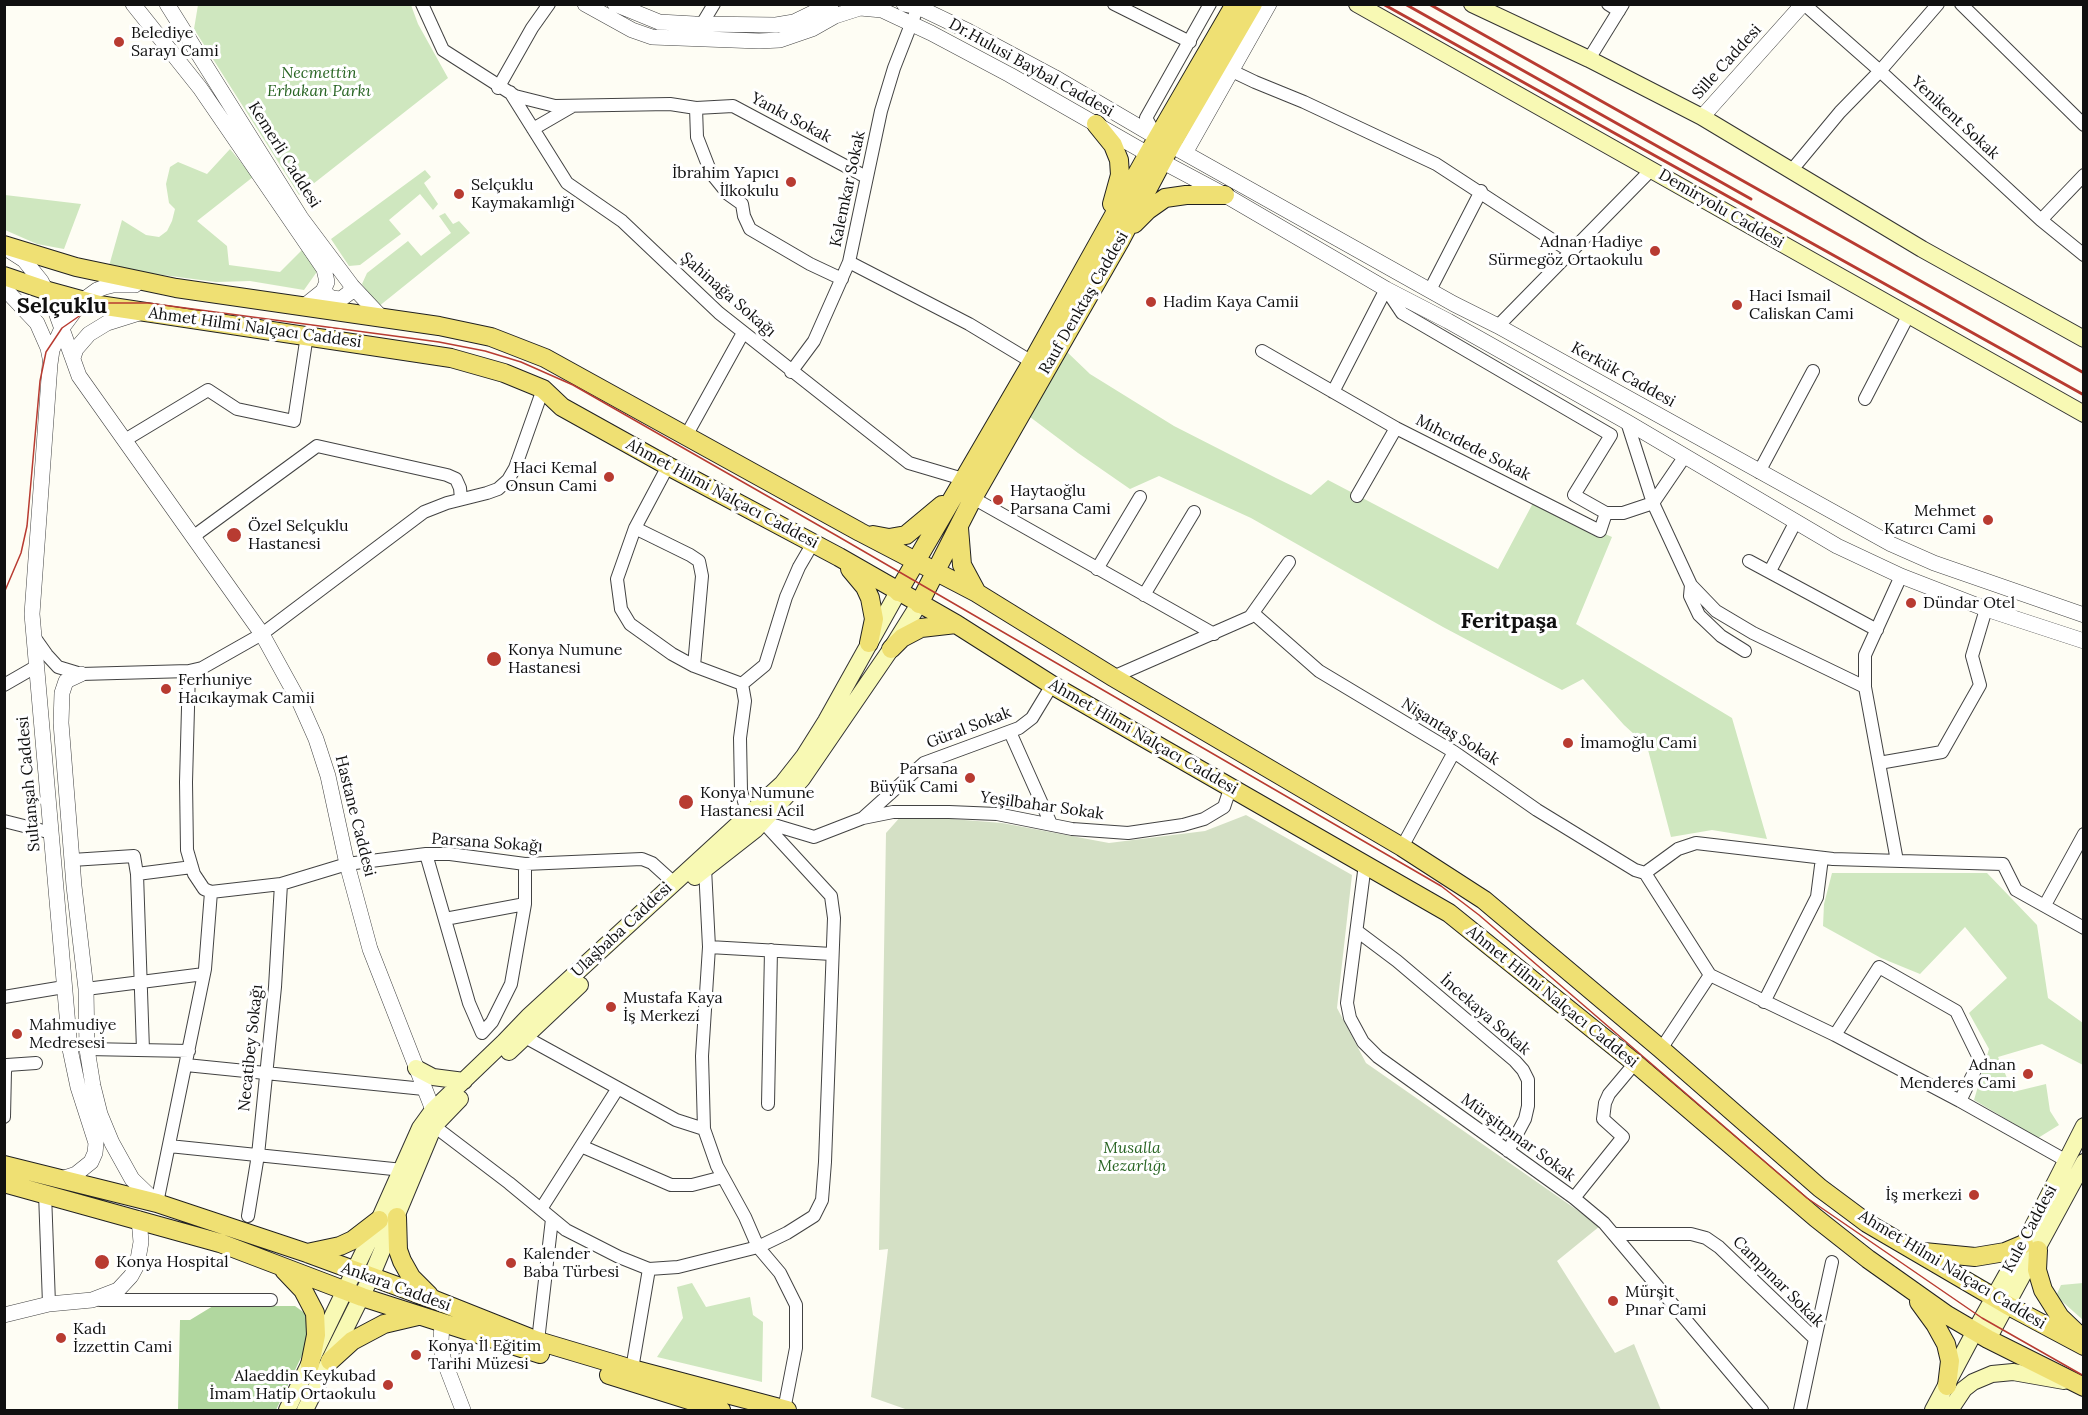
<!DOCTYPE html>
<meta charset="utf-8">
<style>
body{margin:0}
#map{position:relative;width:2088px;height:1415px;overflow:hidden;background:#fefdf4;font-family:Lora,serif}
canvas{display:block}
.frame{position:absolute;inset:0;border:6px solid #101010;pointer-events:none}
</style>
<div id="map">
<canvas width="2088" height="1415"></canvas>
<div class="frame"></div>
</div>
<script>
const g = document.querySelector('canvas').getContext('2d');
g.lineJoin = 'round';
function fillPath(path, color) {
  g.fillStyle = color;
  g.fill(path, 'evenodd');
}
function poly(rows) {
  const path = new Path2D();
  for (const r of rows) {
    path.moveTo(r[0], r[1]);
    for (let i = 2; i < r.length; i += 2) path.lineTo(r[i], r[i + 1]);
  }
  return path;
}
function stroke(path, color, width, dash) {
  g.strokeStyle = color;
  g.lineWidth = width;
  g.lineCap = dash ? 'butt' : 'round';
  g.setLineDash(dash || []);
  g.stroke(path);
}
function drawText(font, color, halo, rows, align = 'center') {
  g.font = font + ' Lora,serif';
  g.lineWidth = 6;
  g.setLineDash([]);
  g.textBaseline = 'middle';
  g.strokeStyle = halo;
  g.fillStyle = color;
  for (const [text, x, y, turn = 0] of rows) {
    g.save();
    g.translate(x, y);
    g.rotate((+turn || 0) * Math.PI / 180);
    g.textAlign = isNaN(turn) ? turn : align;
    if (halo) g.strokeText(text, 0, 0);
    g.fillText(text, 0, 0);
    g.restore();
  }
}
fillPath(poly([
 [198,5,411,5,418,24,448,78,299,195,194,29],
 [230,149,253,177,197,221,227,246,229,265,280,272,306,246,321,266,304,290,250,281,216,282,117,269,109,266,122,220,146,235,159,237,167,231,172,221,175,209,169,203,166,184,170,167,178,162,207,174],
 [425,170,431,177,424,183,438,204,433,210,420,194,389,220,401,234,360,265,349,266,331,239],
 [5,195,81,204,64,249,37,244,5,230],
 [445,213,453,224,459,221,470,233,378,307,362,284,367,273,408,241,421,256,451,233,439,216],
 [1066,351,1090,374,1174,426,1276,478,1311,495,1328,480,1498,569,1533,503,1612,537,1576,624,1732,718,1767,839,1712,830,1671,837,1647,746,1624,725,1583,679,1562,690,1443,627,1251,518,1159,476,1130,489,1078,453,1026,414],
 [1832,873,1987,873,2037,925,2048,998,2083,1023,2083,1065,2042,1044,1998,1057,2013,1092,2046,1084,2050,1111,2059,1125,2038,1138,1974,1100,1989,1049,1969,1013,2007,978,1965,927,1920,974,1881,958,1823,926,1824,904],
 [692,1283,706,1307,750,1297,753,1315,763,1322,762,1382,657,1357,683,1318,677,1287],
 [2083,1283,2083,1320,2056,1296,2061,1285]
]), '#cfe7bf');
fillPath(poly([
 [213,1306,295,1306,306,1314,307,1345,276,1410,178,1410,180,1320,190,1320]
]), '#b1d79f');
fillPath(poly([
 [902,815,1002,823,1109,843,1205,831,1246,815,1352,875,1337,1008,1366,1063,1600,1226,1557,1261,1615,1353,1634,1344,1661,1410,908,1410,871,1397,888,1249,879,1250,886,833]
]), '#d4e0c5');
const minor = poly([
 [422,4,443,50,515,96,555,106,670,104,696,108,733,106,866,177],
 [1114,4,1190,42],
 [1608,4,1619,11],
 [1804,4,1880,71,2041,220,2084,255],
 [1961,4,2084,125],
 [702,24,714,4],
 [1589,59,1623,4],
 [1232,71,1255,82,1304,102,1436,164,1571,252],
 [498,88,532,28,549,4],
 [510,92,567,183,622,221,719,313,909,463,963,479],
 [696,108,697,137,711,173,728,194,742,204,744,216,750,229,810,264,842,279],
 [533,129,571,107],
 [1157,137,1146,118,1210,4],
 [1791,171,1840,112,1880,71,1938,4],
 [2041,220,2084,175],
 [849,262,969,324,1032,362],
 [1430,290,1481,191],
 [1498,326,1652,169],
 [1262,351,1396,428,1600,531,1606,513],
 [791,372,814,341,849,262,881,111,894,68,919,4],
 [1333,392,1386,289,1402,313,1611,435,1574,495,1606,513,1623,513,1653,503,1685,456],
 [1865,399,1908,316],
 [1627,422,1653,503,1691,585,1716,611,1753,633,1865,687,1897,861],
 [686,436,743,333],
 [125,440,208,390,237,409,294,421,307,335],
 [668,466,635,528,617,579,621,609,630,624,672,654,694,666,742,684],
 [1759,472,1813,371],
 [1357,496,1396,428],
 [973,498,1214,634],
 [635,528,690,555,699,561,702,576,694,666],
 [194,536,317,446,447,475,456,479,460,488,461,499],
 [1749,561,1877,630],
 [1097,569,1140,497],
 [1770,571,1795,523],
 [1691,585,1690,596,1699,615,1721,636,1745,651],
 [1144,595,1194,512],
 [1253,613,1319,671,1454,752,1537,810,1635,870,1645,873,1678,849,1696,843,1833,859,2003,864,2016,890,2084,928],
 [35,638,47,655,58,667,81,674,189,671,202,668,262,634,424,512,447,503,487,493,498,489,508,480,515,468,543,389],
 [189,671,186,782,187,850,194,874,204,889,211,892,281,884,347,864,426,854,450,854,525,864,642,859,652,863,673,882],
 [1113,677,1250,617,1289,562],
 [742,684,765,665,786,597,799,567,813,543],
 [742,684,745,701,740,738,741,791,748,815],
 [4,685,37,666],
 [1865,687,1865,655,1901,576],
 [1010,732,1051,824],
 [1879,763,1942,752,1980,685,1972,656,1986,609],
 [864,817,924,763,1019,728,1032,718,1052,685],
 [4,821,52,833],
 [764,822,814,837,863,818,893,812,949,812,997,814,1072,829,1128,833,1183,825,1204,819,1224,807,1229,792,1236,792],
 [1402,847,1454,752],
 [426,854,469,1003,482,1033,492,1022,511,984,525,904,525,864],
 [72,860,134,856,137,874,143,1050],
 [1365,864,1347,1003,1350,1018,1363,1042,1378,1057,1574,1198,1604,1223,1762,1410],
 [705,868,709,947],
 [1645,873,1710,975,1835,1035,1960,1101,2065,1160],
 [137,874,192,867],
 [2045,905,2084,834],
 [445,919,525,904],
 [1357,931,1397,961,1515,1061,1523,1070,1528,1080,1528,1106,1525,1119,1508,1151],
 [86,989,204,974],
 [4,997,64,987],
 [1764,1002,1817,897,1822,858],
 [1835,1035,1879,967,1956,1011,1980,1060,1960,1101],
 [525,1037,676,1120,704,1129],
 [87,1049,189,1051],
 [1661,1049,1710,975],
 [186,1065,424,1089],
 [768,1104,771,950],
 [4,1117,5,1071,7,1065,36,1063],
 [434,1126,509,1183,566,1230,619,1257,649,1269,678,1267,758,1247,787,1233,814,1216,822,1200,825,1162,834,918,831,896,762,821],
 [169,1146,403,1170],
 [581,1146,671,1185,692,1185,723,1177],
 [45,1193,49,1304],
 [1574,1198,1623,1137,1603,1119,1605,1103,1609,1094,1635,1063],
 [157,1203,205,969,211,892],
 [541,1209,618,1088],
 [248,1216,258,1155,275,987,281,884],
 [1615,1234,1691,1234,1706,1238,1719,1247,1815,1339,1800,1410],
 [100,1300,271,1300],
 [1815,1339,1832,1262],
 [538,1341,552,1219],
 [632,1369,649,1269],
 [784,1410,796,1348,796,1305,780,1273,758,1247,745,1217,717,1166,704,1129,702,1056,709,947,832,954]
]);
const tertiary = poly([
 [133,4,200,88,324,269,327,282,323,291,303,307],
 [167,4,301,218,352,286,381,317],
 [585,4,632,30,652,37,759,41,780,40,812,29,835,16,860,8,882,10,931,33,1010,75,1148,154,1225,195,1386,289,1448,321,1627,422,1837,546,1901,576,1986,609,2084,641],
 [615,4,659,22,695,24,776,25,794,22,831,4],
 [904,4,918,7,968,31,1054,77,1158,138,1454,304,1498,326,1891,544,1934,563,2084,615],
 [1702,117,1803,4],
 [1185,153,1269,4],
 [7,249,24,260,41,281,53,304,79,376,262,634,300,703,316,739,328,776,347,864,370,949,433,1110,434,1120],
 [4,288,37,323,48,348,50,358],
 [323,291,331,298,341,299,349,293,352,286],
 [73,358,76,349,89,334,107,323,142,312],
 [81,674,66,681,62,693,61,723,74,886,86,989,87,1049,93,1086,100,1114,112,1143,132,1179,157,1203],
 [61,1179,76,1174,91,1162,95,1153,96,1143,78,1087,70,1049,32,614,50,364,52,350,62,328,82,301,97,290,105,287,113,285,135,285],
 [4,1315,49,1304,92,1300,118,1290,131,1276,137,1265,141,1242,139,1219],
 [442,1323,441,1341,443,1358,463,1410]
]);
const secondary = poly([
 [1357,4,2084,414],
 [1472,4,1589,59,1702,117,1922,249,2084,339],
 [695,877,755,830,802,779,891,649,919,604],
 [509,1052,580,985],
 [416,1068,433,1077,464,1081],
 [1988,1339,2084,1162],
 [287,1410,379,1220,420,1128,433,1110,504,1042,528,1017,782,784,804,756,826,721,898,592],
 [305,1410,371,1277,434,1126,460,1099],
 [1933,1410,1975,1331,2024,1244,2084,1126],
 [1950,1410,1964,1389,1973,1382,1992,1374,2013,1372,2064,1381]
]);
const primary = poly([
 [1096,124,1113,145,1119,160,1120,175,1112,204],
 [1134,224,1148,210,1165,198,1186,195,1225,195],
 [4,245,76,267,176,288,439,326,491,337,545,358,860,532,977,593,1113,677,1402,847,1484,900,1661,1049,1820,1188,1867,1223,2007,1305,2084,1346],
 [4,276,48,291,99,305,451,358,504,373,543,389,562,407,668,466,839,557,956,624,1052,685,1449,913,1635,1063,1816,1218,1868,1259,1947,1315,1988,1339,2084,1387],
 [959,528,962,565,977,593],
 [873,535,889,538,906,535,942,505],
 [850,569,865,587,870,598,874,619,869,643],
 [898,592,1032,362,1148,154,1235,4],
 [919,604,973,498,1120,241,1171,145,1253,4],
 [891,649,902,638,921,628,956,624],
 [4,1165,157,1203,307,1253,435,1300,538,1341,632,1369,787,1410],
 [4,1183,220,1243,362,1297,540,1354],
 [397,1217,398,1250,402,1261,411,1277,429,1295],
 [2038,1250,2037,1270,2043,1290,2060,1317,2082,1338],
 [1924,1252,1975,1257,2005,1252,2024,1244],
 [307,1253,340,1246,353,1240,379,1220],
 [284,1270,303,1290,315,1313,316,1335,310,1365],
 [1919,1302,1935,1324,1946,1344,1950,1361,1947,1386],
 [330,1361,352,1341,367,1333,384,1324,418,1316],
 [609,1375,721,1410]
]);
stroke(minor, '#434343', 14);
stroke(tertiary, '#434343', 16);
stroke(secondary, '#323232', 18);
stroke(primary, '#212121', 20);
stroke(minor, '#fff', 12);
stroke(tertiary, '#fff', 15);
stroke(secondary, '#f8f9b4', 16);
stroke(primary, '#efe073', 18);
stroke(poly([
 [4,593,21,553,27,526,40,381,46,352,62,328,88,310,107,303,148,303,439,342,485,351,521,362,573,385,839,537,1441,886,1479,915,1807,1198,1982,1318,2084,1376]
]), '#b83b31', 1.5);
stroke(poly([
 [1383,4,2084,395],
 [1405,4,1751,199],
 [1429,4,2084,373]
]), '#b83b31', 3);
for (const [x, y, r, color] of [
 [119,42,6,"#b83b31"],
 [791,182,6,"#b83b31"],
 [459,194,6,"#b83b31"],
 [1655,251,6,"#b83b31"],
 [1151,302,6,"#b83b31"],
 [1737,305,6,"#b83b31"],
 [609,477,6,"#b83b31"],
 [998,500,6,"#b83b31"],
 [1988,520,6,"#b83b31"],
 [234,535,8,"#b83b31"],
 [1911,603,6,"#b83b31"],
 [494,659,8,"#b83b31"],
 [166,689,6,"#b83b31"],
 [1568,743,6,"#b83b31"],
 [970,778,6,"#b83b31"],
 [686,802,8,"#b83b31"],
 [611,1007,6,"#b83b31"],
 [17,1034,6,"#b83b31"],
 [2028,1074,6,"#b83b31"],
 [1974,1195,6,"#b83b31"],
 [102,1262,8,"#b83b31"],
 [511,1263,6,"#b83b31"],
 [1613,1301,6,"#b83b31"],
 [61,1338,6,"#b83b31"],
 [416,1355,6,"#b83b31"],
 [388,1385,6,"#b83b31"]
]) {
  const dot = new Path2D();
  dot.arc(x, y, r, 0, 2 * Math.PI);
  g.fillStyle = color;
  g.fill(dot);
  stroke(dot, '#fff', 2);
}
drawText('16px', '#101010', '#fff', [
 ["Belediye",131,33],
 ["Sarayı Cami",131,51],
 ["İbrahim Yapıcı",779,173,"right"],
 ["İlkokulu",779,191,"right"],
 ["Selçuklu",471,185],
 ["Kaymakamlığı",471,203],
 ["Adnan Hadiye",1643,242,"right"],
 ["Sürmegöz Ortaokulu",1643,260,"right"],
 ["Haci Ismail",1749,296],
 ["Caliskan Cami",1749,314],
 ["Hadim Kaya Camii",1163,302],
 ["Haci Kemal",597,468,"right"],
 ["Onsun Cami",597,486,"right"],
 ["Haytaoğlu",1010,491],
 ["Parsana Cami",1010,509],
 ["Mehmet",1976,511,"right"],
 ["Katırcı Cami",1976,529,"right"],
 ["Özel Selçuklu",248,526],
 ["Hastanesi",248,544],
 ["Dündar Otel",1923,603],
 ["Konya Numune",508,650],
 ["Hastanesi",508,668],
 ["Ferhuniye",178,680],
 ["Hacıkaymak Camii",178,698],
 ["İmamoğlu Cami",1580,743],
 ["Parsana",958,769,"right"],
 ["Büyük Cami",958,787,"right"],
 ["Konya Numune",700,793],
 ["Hastanesi Acil",700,811],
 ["Mustafa Kaya",623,998],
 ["İş Merkezi",623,1016],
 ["Mahmudiye",29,1025],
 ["Medresesi",29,1043],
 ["Adnan",2016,1065,"right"],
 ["Menderes Cami",2016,1083,"right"],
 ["İş merkezi",1962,1195,"right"],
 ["Kalender",523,1254],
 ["Baba Türbesi",523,1272],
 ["Konya Hospital",116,1262],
 ["Mürşit",1625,1292],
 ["Pınar Cami",1625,1310],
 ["Kadı",73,1329],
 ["İzzettin Cami",73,1347],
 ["Konya İl Eğitim",428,1346],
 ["Tarihi Müzesi",428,1364],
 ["Alaeddin Keykubad",376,1376,"right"],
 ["İmam Hatip Ortaokulu",376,1394,"right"]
], 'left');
drawText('16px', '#101010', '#fff', [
 ["Sille Caddesi",1727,62,-48],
 ["Dr.Hulusi Baybal Caddesi",1031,68,29],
 ["Yankı Sokak",791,118,28],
 ["Yenikent Sokak",1955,118,43],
 ["Kemerli Caddesi",284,155,58],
 ["Kalemkar Sokak",848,189,-78],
 ["Demiryolu Caddesi",1721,209,30],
 ["Şahinağa Sokağı",728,295,41],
 ["Rauf Denktaş Caddesi",1084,303,-60],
 ["Ahmet Hilmi Nalçacı Caddesi",255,328,8],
 ["Kerkük Caddesi",1623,375,29],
 ["Mıhcıdede Sokak",1473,448,27],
 ["Ahmet Hilmi Nalçacı Caddesi",722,494,28],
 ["Güral Sokak",969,728,-21],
 ["Nişantaş Sokak",1450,732,32],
 ["Ahmet Hilmi Nalçacı Caddesi",1143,737,30],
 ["Sultanşah Caddesi",29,784,-95],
 ["Yeşilbahar Sokak",1042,806,8],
 ["Hastane Caddesi",355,816,76],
 ["Parsana Sokağı",487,843,4],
 ["Ulaşbaba Caddesi",622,930,-43],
 ["Ahmet Hilmi Nalçacı Caddesi",1552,997,39],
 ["İncekaya Sokak",1485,1015,41],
 ["Necatibey Sokağı",251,1048,-84],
 ["Mürşitpınar Sokak",1518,1138,36],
 ["Kule Caddesi",2030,1229,-62],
 ["Ahmet Hilmi Nalçacı Caddesi",1952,1270,31],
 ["Campınar Sokak",1778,1282,45],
 ["Ankara Caddesi",396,1287,20]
]);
drawText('italic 16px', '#296524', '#fff', [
 ["Necmettin",319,73],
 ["Erbakan Parkı",319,91],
 ["Musalla",1132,1148],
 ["Mezarlığı",1132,1166]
]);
drawText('bold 22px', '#101010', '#fff', [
 ["Selçuklu",62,307],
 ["Feritpaşa",1509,622]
]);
</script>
